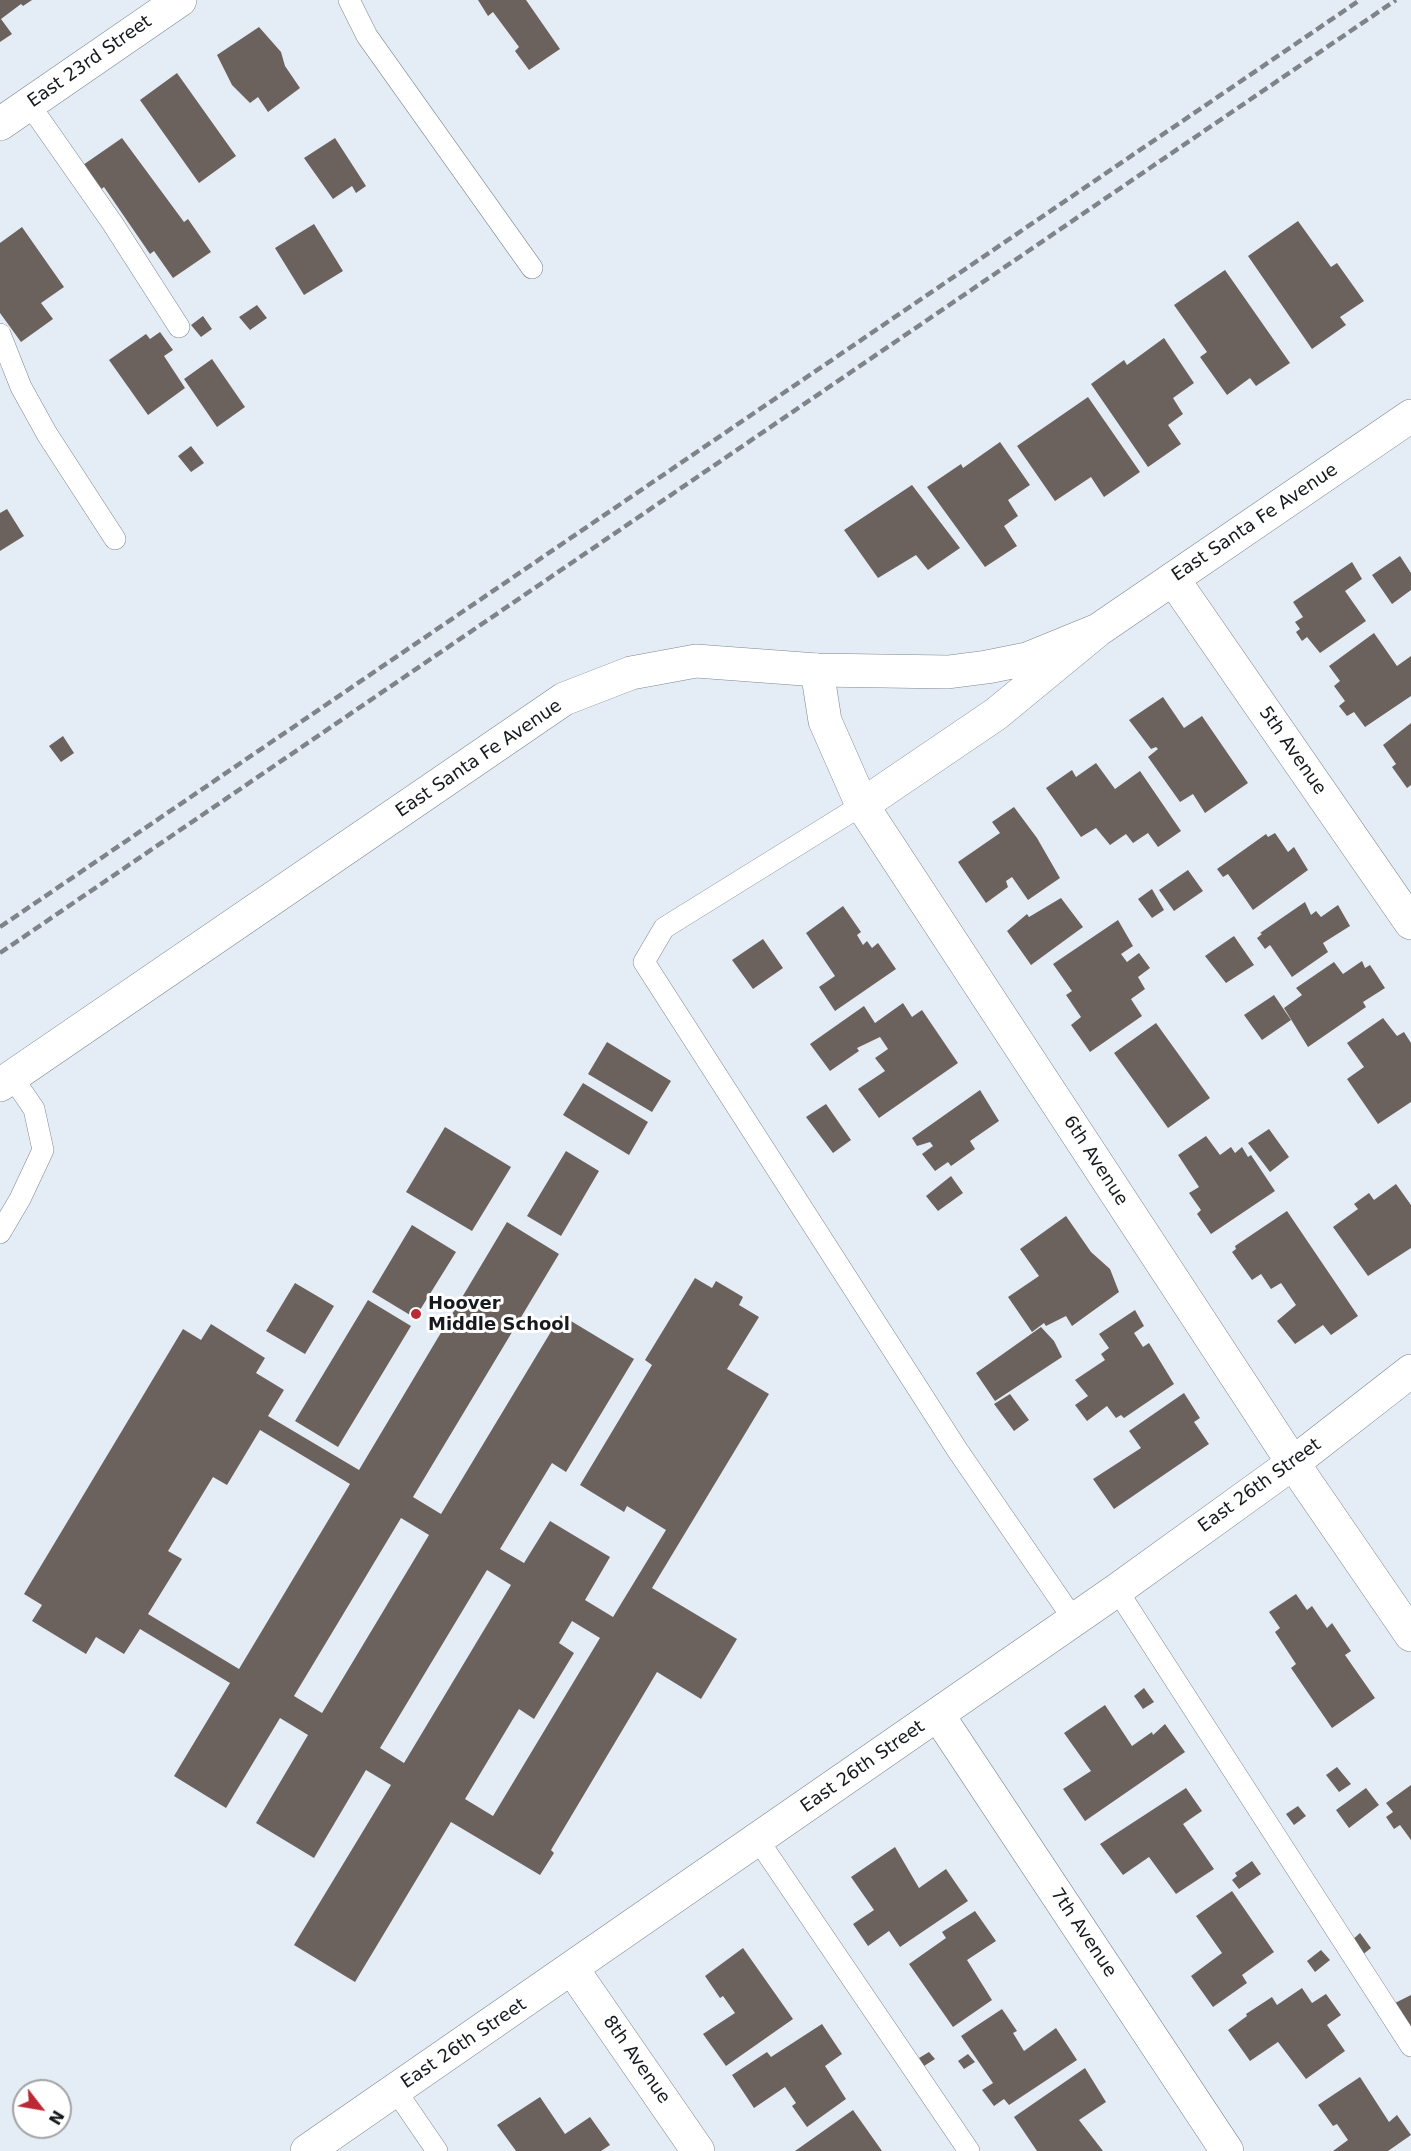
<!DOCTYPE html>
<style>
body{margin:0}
#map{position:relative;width:1411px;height:2151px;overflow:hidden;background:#e4edf5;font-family:"DejaVu Sans",sans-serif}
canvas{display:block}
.north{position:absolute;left:12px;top:2079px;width:60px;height:60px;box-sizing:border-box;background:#fff;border:2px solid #a2a3a4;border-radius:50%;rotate:121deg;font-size:16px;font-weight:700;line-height:24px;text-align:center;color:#161a1c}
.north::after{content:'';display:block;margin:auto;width:21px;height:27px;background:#bb2a34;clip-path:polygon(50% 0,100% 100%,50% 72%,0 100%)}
</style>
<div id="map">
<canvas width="1411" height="2151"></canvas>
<div class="north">N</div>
</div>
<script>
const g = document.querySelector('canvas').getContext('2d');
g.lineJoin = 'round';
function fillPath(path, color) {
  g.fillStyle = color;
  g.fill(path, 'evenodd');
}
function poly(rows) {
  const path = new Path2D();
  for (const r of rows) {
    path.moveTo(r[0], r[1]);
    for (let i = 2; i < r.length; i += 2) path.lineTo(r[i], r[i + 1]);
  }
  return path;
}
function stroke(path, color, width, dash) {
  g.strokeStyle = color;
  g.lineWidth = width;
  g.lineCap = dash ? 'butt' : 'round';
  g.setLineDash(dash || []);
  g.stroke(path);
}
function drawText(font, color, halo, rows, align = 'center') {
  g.font = font + ' "DejaVu Sans",sans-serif';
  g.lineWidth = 6;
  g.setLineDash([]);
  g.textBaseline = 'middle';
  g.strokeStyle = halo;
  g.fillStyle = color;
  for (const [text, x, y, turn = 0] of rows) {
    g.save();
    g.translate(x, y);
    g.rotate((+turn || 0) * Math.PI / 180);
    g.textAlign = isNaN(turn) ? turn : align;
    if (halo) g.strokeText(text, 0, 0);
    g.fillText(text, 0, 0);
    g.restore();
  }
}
fillPath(poly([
 [0,0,32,0,23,6,21,4,1,19,12,34,0,42],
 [478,0,526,0,560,49,529,70,515,51,519,47,493,12,488,16],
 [259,27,281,52,285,66,300,88,268,112,258,97,250,103,232,85,217,55],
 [177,73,236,156,199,183,140,100],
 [122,138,184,222,188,219,211,252,173,278,154,251,150,254,104,187,100,190,83,165],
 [335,138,366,186,356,193,352,186,333,199,304,158],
 [1298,221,1331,267,1337,263,1364,301,1340,317,1346,325,1312,349,1248,256],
 [314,224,343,271,304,295,275,248],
 [22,227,64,287,41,303,53,319,21,342,0,313,0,243],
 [1225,270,1290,363,1256,386,1250,378,1227,395,1200,357,1207,352,1174,305],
 [257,305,267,318,250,330,239,317],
 [203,316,212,329,201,337,191,325],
 [160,332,173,350,164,356,185,388,148,415,109,360,146,334,150,339],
 [1164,338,1194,383,1173,398,1183,414,1168,425,1181,444,1148,467,1091,384,1124,360,1127,365],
 [212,359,245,407,217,427,184,379],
 [1088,397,1140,472,1104,497,1091,477,1055,501,1017,446],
 [1000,442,1030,485,1008,500,1018,516,1004,526,1017,546,985,567,927,487,961,464,963,468],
 [191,446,204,463,191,472,178,456],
 [912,485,960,548,928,570,916,555,878,578,844,530],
 [7,509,24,536,0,551,0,513],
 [1400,556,1411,573,1411,590,1392,604,1372,575],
 [1352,562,1362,579,1345,591,1366,621,1320,653,1307,637,1302,641,1296,632,1300,629,1295,622,1303,617,1293,602],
 [1374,633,1397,666,1411,656,1411,696,1365,727,1354,712,1347,716,1339,706,1345,701,1334,686,1340,681,1329,666],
 [1163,697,1184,728,1202,716,1248,783,1205,813,1193,794,1180,802,1148,757,1158,749,1156,747,1151,749,1129,720],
 [1411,723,1411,785,1407,788,1392,767,1396,764,1383,745],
 [63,736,74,753,61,762,49,746],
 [1096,763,1115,789,1140,771,1181,831,1158,847,1148,833,1133,843,1126,834,1110,845,1096,828,1081,837,1046,788,1072,770,1076,777],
 [1014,807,1037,838,1060,878,1028,900,1012,877,1006,881,1008,887,986,903,958,862,1000,833,992,822],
 [1275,833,1288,852,1294,847,1308,870,1253,910,1228,874,1223,877,1217,869,1266,834,1268,837],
 [1188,870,1203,891,1174,911,1159,890],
 [1152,889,1164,910,1152,918,1138,899],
 [1061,898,1083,927,1031,965,1007,931,1027,914,1029,917],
 [1305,902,1311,915,1316,911,1321,917,1338,905,1350,926,1323,943,1328,952,1292,977,1270,945,1265,949,1257,938,1262,934,1260,933],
 [843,906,861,932,857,935,863,945,867,941,872,948,878,943,896,969,835,1011,819,987,835,976,806,933],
 [1118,920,1133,946,1121,954,1127,962,1139,953,1150,968,1138,977,1145,989,1131,999,1142,1016,1090,1052,1071,1025,1081,1017,1066,995,1072,991,1053,964],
 [1234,936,1254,965,1226,983,1205,956],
 [763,939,783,968,753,989,732,960],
 [1362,961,1365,968,1370,965,1385,988,1363,1002,1366,1007,1308,1047,1284,1008,1302,995,1296,988,1334,962,1343,974],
 [1274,995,1291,1020,1262,1040,1244,1015],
 [903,1003,912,1017,922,1010,958,1063,879,1118,858,1089,885,1071,875,1058,888,1049,880,1037,857,1048,859,1051,830,1071,810,1044,864,1006,875,1023],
 [1383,1018,1397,1036,1404,1032,1411,1043,1411,1102,1378,1124,1347,1079,1364,1067,1347,1043],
 [1156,1023,1210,1098,1168,1128,1114,1053],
 [607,1042,671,1081,652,1112,588,1074],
 [583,1083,648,1122,629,1155,563,1115],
 [980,1090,999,1121,970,1141,975,1149,951,1166,948,1162,935,1171,922,1154,933,1146,930,1142,917,1146,912,1138],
 [826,1104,851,1140,833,1153,806,1117],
 [445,1127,511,1167,472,1231,406,1192],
 [1269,1129,1289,1157,1270,1172,1248,1143],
 [1206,1136,1220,1155,1231,1147,1235,1153,1242,1147,1248,1157,1251,1155,1275,1191,1211,1234,1197,1214,1201,1210,1189,1193,1199,1187,1178,1155],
 [566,1151,599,1171,561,1236,527,1216],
 [951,1176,963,1193,938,1211,926,1196],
 [1396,1184,1411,1205,1411,1248,1368,1276,1333,1227,1358,1209,1354,1204,1369,1193,1374,1200],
 [1287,1211,1358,1316,1331,1335,1323,1325,1295,1344,1277,1321,1296,1305,1281,1283,1271,1289,1261,1274,1252,1280,1232,1252,1236,1249,1235,1246],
 [1066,1216,1091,1252,1110,1269,1119,1292,1072,1326,1066,1316,1046,1326,1044,1323,1032,1332,1008,1297,1039,1276,1020,1249],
 [507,1222,559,1254,413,1497,441,1514,561,1315,634,1359,566,1472,552,1463,500,1549,524,1563,550,1521,610,1557,585,1600,613,1617,666,1530,627,1506,624,1512,580,1485,652,1365,645,1360,695,1278,712,1288,716,1281,743,1297,739,1305,759,1317,727,1369,769,1394,652,1588,737,1639,701,1699,657,1672,551,1850,554,1853,540,1875,451,1822,355,1982,294,1945,391,1785,366,1770,314,1858,256,1823,308,1735,280,1718,226,1808,174,1776,230,1683,140,1629,124,1654,96,1637,86,1654,32,1621,42,1605,24,1594,183,1329,201,1340,211,1324,265,1358,256,1373,284,1390,268,1416,359,1470],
 [260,1430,350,1484,239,1669,148,1614,182,1559,168,1551,213,1477,227,1485],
 [401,1518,429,1535,322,1713,294,1696],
 [487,1570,511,1585,404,1763,380,1748],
 [572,1621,600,1638,493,1816,465,1799,519,1709,534,1719,574,1653,559,1643],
 [412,1225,456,1252,415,1318,372,1292],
 [295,1283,334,1306,305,1354,266,1331],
 [368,1300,411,1326,338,1447,295,1421],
 [1135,1310,1144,1326,1134,1333,1143,1347,1149,1343,1174,1384,1124,1418,1121,1415,1116,1418,1107,1406,1087,1421,1075,1405,1088,1396,1075,1380,1105,1360,1101,1354,1109,1348,1099,1334],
 [1041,1327,1054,1341,1062,1357,995,1401,976,1373],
 [1184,1393,1200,1418,1194,1422,1209,1444,1114,1509,1093,1479,1141,1448,1129,1431],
 [1010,1394,1029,1420,1014,1431,994,1404],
 [1296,1594,1307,1610,1312,1606,1327,1628,1332,1623,1351,1651,1345,1655,1375,1698,1332,1728,1291,1668,1296,1664,1275,1632,1280,1628,1269,1612],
 [1144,1688,1154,1702,1143,1709,1134,1696],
 [1105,1705,1132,1746,1152,1732,1153,1735,1165,1724,1185,1752,1085,1821,1063,1789,1091,1771,1064,1733],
 [1337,1767,1351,1784,1339,1792,1326,1775],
 [1411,1785,1411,1840,1400,1825,1394,1829,1386,1817,1393,1812,1386,1803],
 [1186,1788,1202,1811,1183,1824,1214,1869,1176,1894,1149,1857,1123,1875,1100,1844],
 [1366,1788,1379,1805,1349,1828,1336,1810],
 [1298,1806,1306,1816,1294,1825,1286,1814],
 [895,1847,919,1888,946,1869,968,1901,900,1947,889,1931,868,1946,853,1924,874,1910,851,1877],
 [1252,1861,1261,1874,1239,1889,1232,1880,1237,1876,1235,1873],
 [1232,1891,1274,1952,1242,1975,1247,1983,1213,2007,1191,1976,1222,1953,1196,1916],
 [975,1911,996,1941,967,1960,992,2000,953,2027,909,1964,946,1938,942,1932],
 [1360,1933,1371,1948,1361,1956,1351,1941],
 [743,1948,793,2019,726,2066,703,2034,735,2013,723,1996,720,1998,705,1976],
 [1321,1950,1330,1960,1315,1972,1307,1961],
 [1302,1988,1312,2003,1326,1994,1341,2015,1327,2025,1345,2051,1306,2079,1278,2042,1250,2061,1228,2030,1247,2016,1246,2014,1272,1997,1277,2005],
 [1411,1995,1411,2029,1393,2004],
 [1002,2009,1017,2031,1013,2033,1024,2051,1056,2028,1077,2060,1009,2105,1004,2099,994,2106,982,2090,993,2083,961,2036],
 [822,2024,842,2054,825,2066,846,2099,807,2127,792,2106,796,2103,785,2087,754,2108,732,2075,767,2052,771,2057],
 [929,2052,935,2059,924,2066,919,2058],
 [968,2054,975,2062,964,2069,958,2061],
 [1085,2068,1106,2102,1079,2120,1103,2151,1037,2151,1014,2117],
 [1360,2077,1389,2122,1397,2115,1411,2135,1388,2151,1333,2151,1348,2140,1337,2124,1333,2126,1318,2105],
 [540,2097,565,2134,590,2117,610,2145,601,2151,516,2151,497,2125],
 [853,2110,882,2151,795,2151]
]), '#6c625d');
const service = poly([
 [349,0,367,36,532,268],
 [29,104,113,224,179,327],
 [0,334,21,387,47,434,115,539],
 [862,805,664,928,644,962,958,1451,1074,1620],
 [0,1233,20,1199,43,1150,34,1109,12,1077],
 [1117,1590,1411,2046],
 [758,1840,969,2151],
 [396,2091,437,2151]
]);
const minor = poly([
 [0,124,180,0],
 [1173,579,1411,923],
 [817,670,825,721,862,805,1293,1463,1411,1635],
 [938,1715,1227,2151],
 [573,1970,698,2151],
 [307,2151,1117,1590,1293,1463,1411,1371]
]);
const tertiary = poly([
 [862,805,996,714,1098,630,1411,416],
 [0,1085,564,699,631,673,696,661,817,670,948,672,987,667,1027,659,1098,630]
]);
stroke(service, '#7d868d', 22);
stroke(minor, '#7d868d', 34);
stroke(tertiary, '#7d868d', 34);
stroke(service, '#fff', 21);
stroke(minor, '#fff', 33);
stroke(tertiary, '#fff', 33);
stroke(poly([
 [0,927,1360,0],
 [0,953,1396,0]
]), '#7e858a', 4.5, [9, 4.5]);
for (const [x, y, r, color] of [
 [416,1314,6,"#bb2a34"]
]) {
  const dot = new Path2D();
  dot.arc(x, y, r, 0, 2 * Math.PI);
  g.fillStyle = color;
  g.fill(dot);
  stroke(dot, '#fff', 2);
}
drawText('18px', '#161a1c', '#fff', [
 ["East 23rd Street",90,62,-35],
 ["East Santa Fe Avenue",1255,523,-34],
 ["5th Avenue",1292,751,55],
 ["East Santa Fe Avenue",479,759,-34],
 ["6th Avenue",1095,1161,57],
 ["East 26th Street",1260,1486,-36],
 ["East 26th Street",863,1767,-35],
 ["7th Avenue",1083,1933,56],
 ["East 26th Street",464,2044,-34],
 ["8th Avenue",636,2060,55]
]);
drawText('bold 18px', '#161a1c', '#fff', [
 ["Hoover",428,1304],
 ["Middle School",428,1325]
], 'left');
</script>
